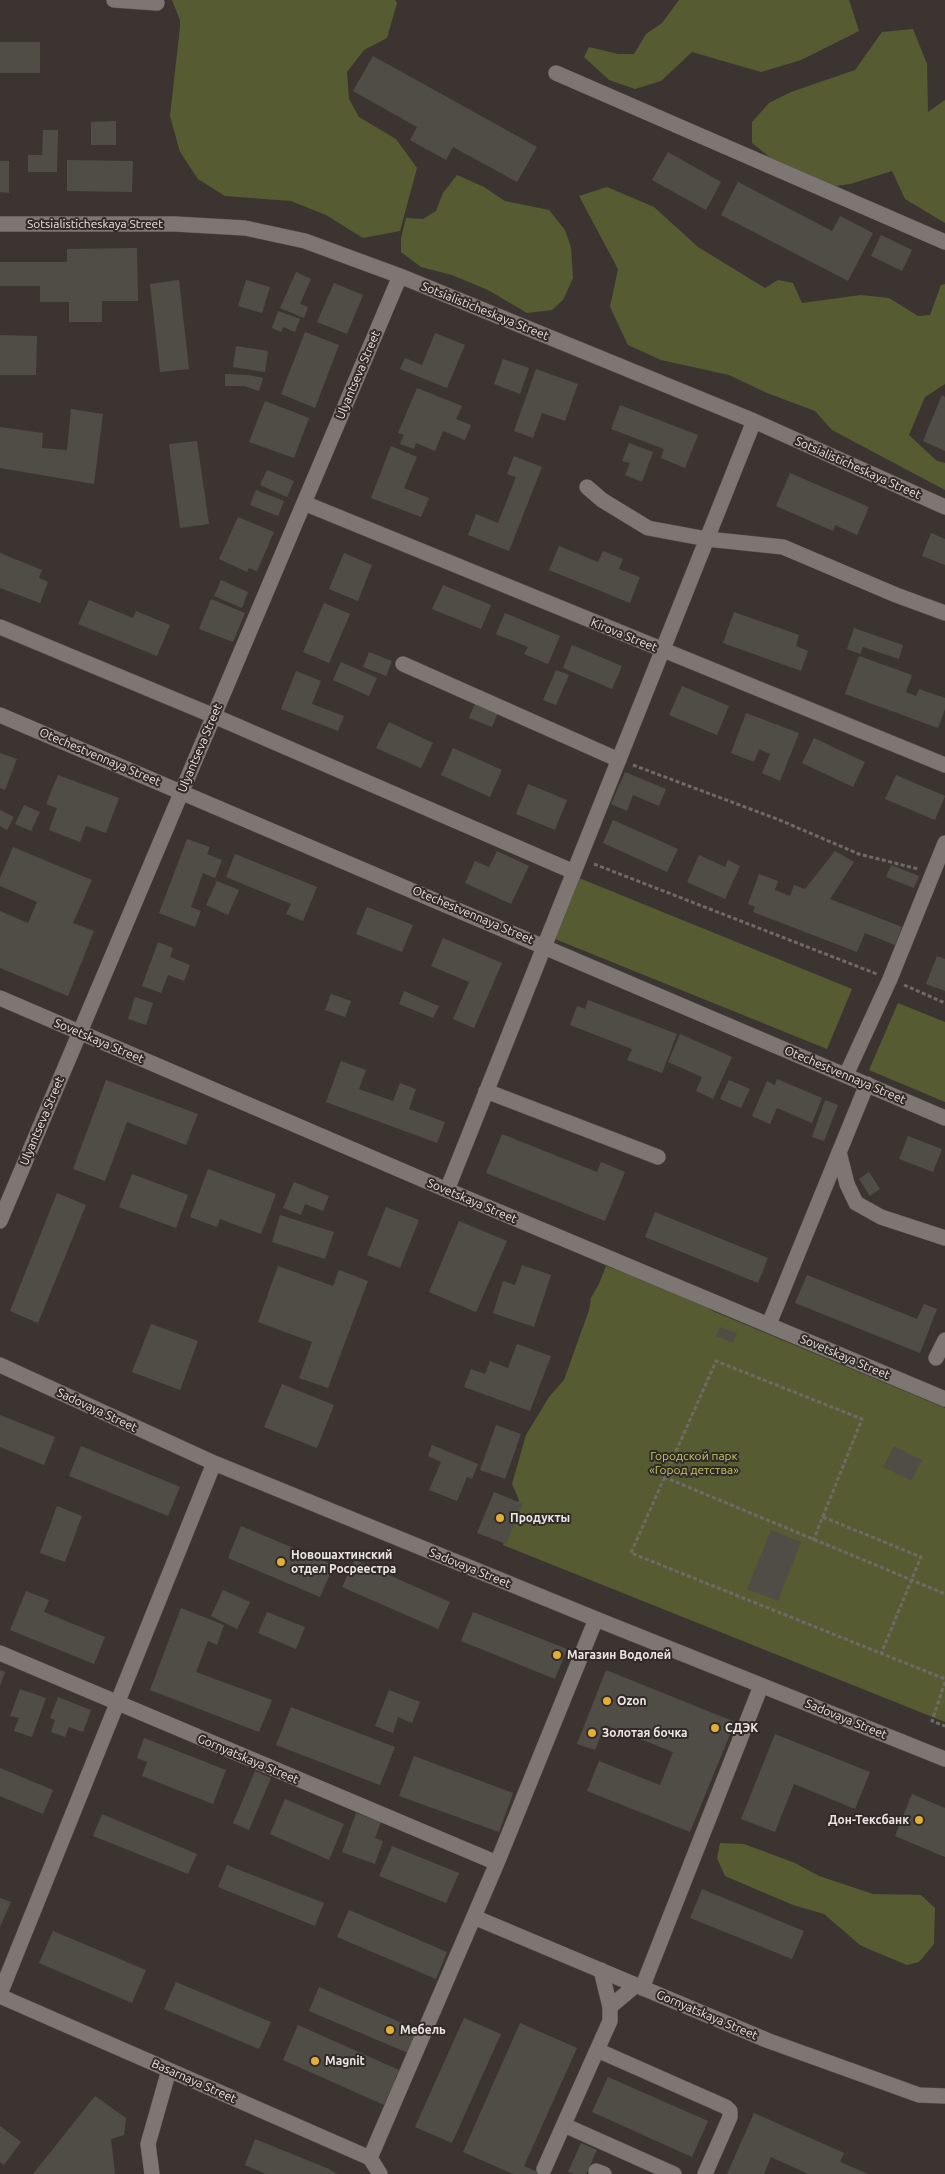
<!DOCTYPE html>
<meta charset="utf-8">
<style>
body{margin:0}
canvas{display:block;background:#3b3431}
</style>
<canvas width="945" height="2174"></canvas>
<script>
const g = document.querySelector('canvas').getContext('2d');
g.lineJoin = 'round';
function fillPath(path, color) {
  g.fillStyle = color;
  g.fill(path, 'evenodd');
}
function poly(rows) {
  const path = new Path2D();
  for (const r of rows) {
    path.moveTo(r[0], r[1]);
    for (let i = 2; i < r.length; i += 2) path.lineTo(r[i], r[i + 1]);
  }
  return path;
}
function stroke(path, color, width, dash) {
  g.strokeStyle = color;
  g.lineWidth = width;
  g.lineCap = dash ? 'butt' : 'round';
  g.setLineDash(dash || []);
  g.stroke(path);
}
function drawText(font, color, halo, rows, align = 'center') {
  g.font = font + ' Ubuntu,sans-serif';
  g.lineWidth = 4;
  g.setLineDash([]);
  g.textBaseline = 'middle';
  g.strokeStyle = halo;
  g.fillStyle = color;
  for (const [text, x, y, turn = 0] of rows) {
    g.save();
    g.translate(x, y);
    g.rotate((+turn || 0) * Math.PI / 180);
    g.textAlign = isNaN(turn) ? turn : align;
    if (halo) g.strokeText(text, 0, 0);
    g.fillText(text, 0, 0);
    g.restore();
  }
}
fillPath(poly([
 [172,0,395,0,397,3,387,38,364,50,347,72,349,99,359,117,396,139,417,168,400,231,363,238,326,215,291,201,225,196,198,179,180,152,170,116,180,27,180,20],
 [679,0,849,0,859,31,801,60,761,72,692,52,661,81,635,89,609,80,584,57,589,47,618,54,634,54,646,34,662,23],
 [913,29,927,64,928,112,945,100,945,223,905,199,892,171,850,184,822,188,792,175,752,143,752,122,769,103,791,92,855,70,882,32],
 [457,175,484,187,505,201,549,210,565,230,571,247,573,278,563,300,552,310,527,313,488,290,452,275,421,267,401,252,401,238,406,218,423,219,436,211,443,193],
 [607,187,654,207,698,247,765,288,778,280,793,283,802,303,861,295,889,298,918,316,930,315,941,285,945,284,945,384,925,397,909,435,937,461,945,463,945,490,832,430,815,411,767,393,729,375,661,360,628,345,610,307,618,269,579,196],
 [579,878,852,989,827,1049,555,939],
 [898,1003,945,1022,945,1102,869,1070],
 [606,1266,681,1294,715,1312,945,1408,945,1722,503,1545,519,1500,512,1484,526,1435,549,1397,564,1380,589,1310,591,1298,599,1284],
 [720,1843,744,1844,795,1863,819,1876,873,1894,921,1895,935,1908,934,1944,919,1962,907,1965,878,1953,860,1945,824,1914,793,1905,725,1876,717,1858]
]), '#575b32');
fillPath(poly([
 [0,42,40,42,40,73,0,73],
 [373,56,537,147,517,182,453,147,446,160,410,140,417,127,353,91],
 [116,121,116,145,91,145,91,122],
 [43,130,58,130,57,172,28,172,28,155,42,155],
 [668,152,721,182,706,210,652,180],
 [67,160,133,161,132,192,67,191],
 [0,161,9,161,9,193,0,192],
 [738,182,832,231,840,216,873,233,848,281,721,215],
 [881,235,912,250,902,271,871,256],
 [137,248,138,301,102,301,102,322,69,322,69,302,40,302,40,286,0,286,0,262,67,262,67,249],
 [296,272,311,279,300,304,308,307,304,318,280,308],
 [179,280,189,369,160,372,150,284],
 [246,280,270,287,262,313,238,306],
 [334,283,363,295,347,334,317,322],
 [278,311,300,319,295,332,283,327,281,332,272,328],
 [305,332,339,345,315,408,281,394],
 [435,333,465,345,447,388,400,369,405,358,422,365],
 [0,335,37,336,36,375,0,375],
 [236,346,268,351,265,372,233,367],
 [503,359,529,368,520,394,494,384],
 [536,369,578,384,565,421,542,413,533,438,514,431],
 [225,374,249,375,263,378,259,391,244,386,225,386],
 [417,388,462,406,456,419,471,425,465,440,443,431,435,451,416,443,414,449,400,444,404,435,398,433],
 [942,395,945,397,945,451,923,441],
 [265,401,309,418,294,458,249,442],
 [620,405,698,435,685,468,661,458,664,449,611,429],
 [71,409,103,414,94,484,0,468,0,427,43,433,42,448,67,450],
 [197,441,209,524,180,528,169,444],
 [629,443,653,452,642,482,625,475,630,463,622,461],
 [391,446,417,457,404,488,429,498,421,517,371,498],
 [514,456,542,467,509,551,468,535,476,514,498,523,516,477,507,474],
 [267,470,294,481,287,497,260,485],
 [790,473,869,507,857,535,835,525,833,531,776,506],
 [256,490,284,501,278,516,250,505],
 [238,517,274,532,257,571,249,568,247,572,219,559],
 [931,533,945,539,945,565,922,556],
 [559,546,598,562,603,551,623,559,619,569,640,577,630,603,549,570],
 [0,553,42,570,39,578,48,582,40,603,0,588],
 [344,553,372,565,358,601,329,589],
 [221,580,248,592,242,608,214,596],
 [443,585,491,605,481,629,432,609],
 [211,599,245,613,233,642,199,629],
 [89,600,133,618,136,611,170,625,157,656,78,624],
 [324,603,350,614,329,663,303,652],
 [734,612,799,635,796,646,808,651,801,671,723,643],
 [505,613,560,636,548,664,524,654,528,647,496,634],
 [854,628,903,645,899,659,863,647,860,654,847,649],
 [572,645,622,666,612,689,563,668],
 [369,652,392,661,386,676,363,667],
 [859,656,912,675,906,692,916,696,919,689,945,698,945,709,938,728,845,694],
 [341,662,377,678,369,696,333,680],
 [556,670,569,675,556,705,543,700],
 [296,671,321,681,312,704,344,716,338,731,281,709],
 [682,686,729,706,717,735,669,715],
 [476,701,499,710,492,727,469,718],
 [746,713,799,733,780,781,762,773,770,754,759,749,754,762,731,753],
 [389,722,433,743,421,768,376,748],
 [814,738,865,762,853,787,802,763],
 [453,748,502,770,490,797,441,775],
 [0,753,17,759,5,790,0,788],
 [625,772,666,789,659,806,633,795,627,811,611,804],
 [58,775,119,798,106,833,86,826,80,842,49,830,57,808,46,804],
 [896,775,945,796,935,820,885,799],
 [528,784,567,800,555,830,516,814],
 [24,805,40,812,31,831,15,824],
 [0,810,14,817,7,830,0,826],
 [613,820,678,849,667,872,603,843],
 [187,839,210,847,207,854,222,860,215,878,203,873,191,907,201,911,195,927,159,913],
 [13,847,92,880,73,923,94,931,68,996,0,968,0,911,28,923,37,902,0,886,0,878],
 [497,851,529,866,511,904,465,883,475,861,489,867],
 [835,851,854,862,830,899,902,927,895,945,865,933,857,952,753,912,755,907,748,904,759,874,778,881,775,890,790,896,794,885,805,889],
 [235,854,317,887,303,921,286,914,291,904,226,877],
 [699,855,725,867,728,860,740,866,725,899,687,882],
 [891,865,919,876,914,888,886,877],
 [217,881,239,890,228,915,206,905],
 [367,907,413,925,402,952,356,934],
 [443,938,502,963,474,1028,453,1019,469,982,431,966],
 [158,942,173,948,170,957,190,965,184,981,168,975,161,993,142,986],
 [937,956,945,959,945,991,926,984],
 [404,991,439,1006,433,1018,399,1004],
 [331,994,351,1001,345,1017,325,1010],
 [135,997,153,1003,146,1025,128,1019],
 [588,1000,677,1034,662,1073,627,1060,632,1049,570,1025,577,1006,585,1009],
 [680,1034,732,1057,713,1099,696,1091,702,1077,668,1062],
 [341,1061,366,1070,359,1089,393,1101,400,1083,416,1089,409,1109,445,1122,437,1143,326,1102],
 [777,1079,822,1098,812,1123,777,1108,770,1124,752,1116,767,1081,775,1085],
 [106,1080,198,1114,186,1145,127,1122,105,1181,73,1169],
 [729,1080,750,1089,741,1108,720,1099],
 [825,1100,838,1105,824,1141,812,1137],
 [502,1134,597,1172,601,1162,625,1172,605,1221,486,1173],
 [908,1136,942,1149,933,1172,899,1159],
 [208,1169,276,1194,261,1234,220,1219,217,1227,190,1217],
 [869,1172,880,1189,870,1196,859,1179],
 [132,1174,188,1195,176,1228,119,1207],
 [294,1182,329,1196,323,1211,305,1204,301,1215,283,1208],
 [57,1193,86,1205,38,1323,10,1311],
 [386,1207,419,1220,400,1268,367,1255],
 [655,1212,768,1258,758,1283,645,1237],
 [280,1215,334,1232,325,1259,272,1242],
 [459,1221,507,1241,476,1312,429,1292],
 [522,1265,551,1275,534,1327,493,1313,503,1281,515,1285],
 [278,1266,333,1286,339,1270,368,1281,328,1388,299,1378,312,1342,258,1322],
 [807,1275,917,1319,924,1304,937,1309,920,1353,795,1303],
 [151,1324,198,1341,180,1390,132,1372],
 [720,1327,737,1333,733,1343,716,1336],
 [517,1344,551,1356,530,1411,464,1387,471,1369,485,1374,490,1361,508,1368],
 [282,1384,334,1405,317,1448,264,1427],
 [0,1415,55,1437,44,1465,0,1447],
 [496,1425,521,1434,505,1479,480,1470],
 [432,1445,478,1464,472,1479,467,1477,457,1501,429,1490,441,1462,428,1456],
 [81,1446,180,1487,168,1516,69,1476],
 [894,1446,922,1460,911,1481,883,1467],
 [494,1492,523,1504,506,1544,477,1533],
 [57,1506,82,1516,65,1562,40,1553],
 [241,1526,334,1565,320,1597,228,1558],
 [771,1530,801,1542,778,1601,747,1589],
 [355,1560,450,1602,438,1629,342,1587],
 [223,1590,250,1602,237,1629,211,1616],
 [26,1591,49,1600,44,1612,105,1637,94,1664,10,1630],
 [181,1608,224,1625,217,1645,208,1641,196,1672,272,1700,259,1732,150,1690],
 [267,1612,305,1627,296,1649,258,1633],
 [473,1612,567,1649,555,1679,461,1641],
 [0,1670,5,1672,0,1686],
 [606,1670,735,1722,690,1832,587,1791,599,1761,660,1785,673,1752,605,1725,595,1750,577,1744],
 [20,1689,46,1698,32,1737,14,1731,19,1718,10,1716],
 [389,1690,420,1702,412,1723,398,1717,393,1733,375,1726],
 [58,1697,91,1710,83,1732,69,1727,65,1737,51,1732,55,1720,50,1718],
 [291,1707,395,1747,380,1785,276,1745],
 [775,1734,870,1772,855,1809,794,1784,775,1832,741,1819],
 [144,1738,226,1770,213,1804,142,1776,147,1762,137,1758],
 [414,1756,513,1793,499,1832,399,1796],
 [0,1768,53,1790,43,1814,0,1796],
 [255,1771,271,1778,249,1830,233,1823],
 [912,1794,945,1808,945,1857,895,1836],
 [285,1799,344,1824,329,1860,270,1834],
 [356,1813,381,1822,375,1838,383,1841,375,1864,342,1852],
 [102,1814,197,1854,188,1874,93,1836],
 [392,1846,459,1873,446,1903,379,1876],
 [227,1865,324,1903,315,1926,218,1887],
 [702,1889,804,1931,792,1959,690,1918],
 [0,1898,11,1902,0,1927],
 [349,1910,447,1952,436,1979,337,1937],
 [53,1931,146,1970,132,2003,39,1963],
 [176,1982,271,2022,259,2049,164,2009],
 [319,1987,418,2030,408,2053,309,2011],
 [464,2018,501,2034,452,2143,415,2127],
 [520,2023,577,2048,524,2166,542,2174,513,2174,463,2152],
 [298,2025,399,2070,384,2105,283,2060],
 [608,2077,708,2121,692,2157,592,2112],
 [95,2096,126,2118,124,2135,111,2139,115,2174,33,2174],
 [754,2113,844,2153,840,2162,868,2174,808,2174,771,2157,764,2174,727,2174],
 [0,2126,21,2142,4,2165,0,2162],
 [255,2139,329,2169,337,2174,266,2174,245,2165],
 [581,2143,597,2150,586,2174,574,2174,568,2172]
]), '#504d47');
const minor = poly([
 [114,0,157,3],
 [556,73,945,242],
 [0,224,175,224,245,228,305,241,400,276,754,421,945,507],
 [587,487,602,500,648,528,707,539,783,547,896,595,945,613],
 [304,503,945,765],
 [0,627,214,716,574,872],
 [403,664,619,760],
 [0,715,945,1118],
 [0,998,447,1190,945,1399],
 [846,1075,890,979,945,843],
 [486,1091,658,1157],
 [839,1152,847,1184,856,1203,881,1217,945,1238],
 [447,1190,754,421],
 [0,1221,400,276],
 [769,1324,867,1084],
 [936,1358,945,1340],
 [0,1365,214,1463,596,1619,945,1759],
 [0,1653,497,1863],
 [474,1917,769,2041,919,2095,945,2096],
 [601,1970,610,2007,610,2021,597,2050,726,2107,730,2111,730,2117,705,2174],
 [642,1988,761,1686],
 [0,1994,214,1463],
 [0,1996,370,2158,380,2174],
 [610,2007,636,1985],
 [564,2125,674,2174],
 [370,2158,497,1863,596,1619],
 [544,2169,597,2050],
 [596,2171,604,2174],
 [152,2174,148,2144,169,2070]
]);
stroke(minor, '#56514e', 16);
stroke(poly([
 [633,765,777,819,859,854,918,869],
 [594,864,877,974],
 [904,985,945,1003],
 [664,1477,945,1594],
 [823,1517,921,1557,881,1654],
 [813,1541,862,1419,716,1361,631,1553,945,1679],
 [945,1682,932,1721,945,1726]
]), '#706a67', 3, [4, 2.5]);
stroke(minor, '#7e7672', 15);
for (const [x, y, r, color] of [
 [500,1518,5,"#e3ae35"],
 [281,1562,5,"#e3ae35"],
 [557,1655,5,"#e3ae35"],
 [607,1701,5,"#e3ae35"],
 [715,1728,5,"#e3ae35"],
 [592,1733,5,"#e3ae35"],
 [919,1820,5,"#e3ae35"],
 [390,2030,5,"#e3ae35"],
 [315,2061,5,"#e3ae35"]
]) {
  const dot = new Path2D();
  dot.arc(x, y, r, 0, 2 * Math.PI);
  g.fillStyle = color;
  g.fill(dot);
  stroke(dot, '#312a27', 2);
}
drawText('12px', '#ebe6e5', '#312a27', [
 ["Sotsialisticheskaya Street",95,224],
 ["Sotsialisticheskaya Street",485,311,22],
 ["Ulyantseva Street",358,375,-67],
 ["Sotsialisticheskaya Street",858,468,24],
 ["Kirova Street",624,635,22],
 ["Ulyantseva Street",200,748,-67],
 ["Otechestvennaya Street",100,757,23],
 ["Otechestvennaya Street",473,915,23],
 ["Sovetskaya Street",99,1041,23],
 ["Otechestvennaya Street",845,1075,23],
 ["Ulyantseva Street",42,1121,-67],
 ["Sovetskaya Street",472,1201,23],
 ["Sovetskaya Street",845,1357,23],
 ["Sadovaya Street",97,1410,25],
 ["Sadovaya Street",470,1568,22],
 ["Sadovaya Street",846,1719,22],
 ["Gornyatskaya Street",248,1759,23],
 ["Gornyatskaya Street",707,2015,23],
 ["Basarnaya Street",194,2081,24]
]);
drawText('12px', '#bfc865', '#312a27', [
 ["Городской парк",694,1456],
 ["«Город детства»",694,1470]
]);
drawText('bold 12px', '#ebe6e5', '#312a27', [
 ["Продукты",510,1518],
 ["Новошахтинский",291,1555],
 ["отдел Росреестра",291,1569],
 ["Магазин Водолей",567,1655],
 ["Ozon",617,1701],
 ["СДЭК",725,1728],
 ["Золотая бочка",602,1733],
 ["Дон-Тексбанк",909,1820,"right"],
 ["Мебель",400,2030],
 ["Magnit",325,2061]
], 'left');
</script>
